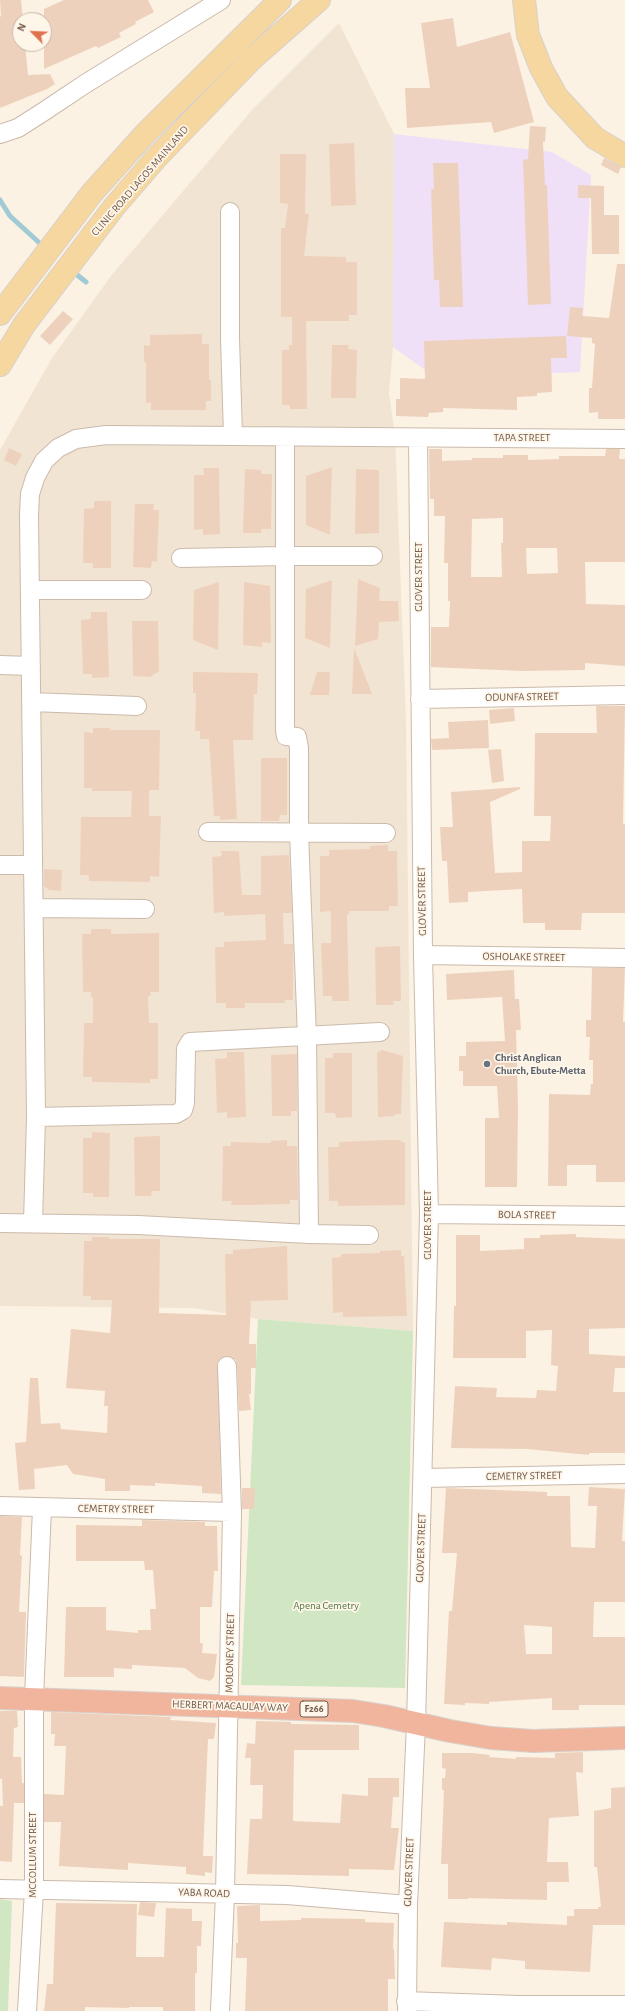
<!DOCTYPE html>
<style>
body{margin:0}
#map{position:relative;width:625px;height:2011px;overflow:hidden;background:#fbf2e3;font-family:"Alegreya Sans",sans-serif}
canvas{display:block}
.north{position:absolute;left:12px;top:12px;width:40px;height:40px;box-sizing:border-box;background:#fef6e9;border:1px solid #c6b7aa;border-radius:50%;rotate:294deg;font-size:11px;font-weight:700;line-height:16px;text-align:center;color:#71594b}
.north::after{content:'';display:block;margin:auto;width:14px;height:18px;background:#de724f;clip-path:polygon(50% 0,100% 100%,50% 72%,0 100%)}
</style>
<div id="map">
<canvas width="625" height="2011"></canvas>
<div class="north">N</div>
</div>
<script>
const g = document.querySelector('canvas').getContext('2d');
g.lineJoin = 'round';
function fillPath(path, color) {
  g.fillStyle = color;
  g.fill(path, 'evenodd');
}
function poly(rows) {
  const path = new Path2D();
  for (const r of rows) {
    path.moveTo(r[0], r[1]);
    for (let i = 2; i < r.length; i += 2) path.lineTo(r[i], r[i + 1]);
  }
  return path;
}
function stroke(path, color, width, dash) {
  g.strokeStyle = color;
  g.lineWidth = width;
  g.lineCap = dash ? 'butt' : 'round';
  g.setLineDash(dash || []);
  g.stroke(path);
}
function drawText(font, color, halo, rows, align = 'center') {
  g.font = font + ' "Alegreya Sans",sans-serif';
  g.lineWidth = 3.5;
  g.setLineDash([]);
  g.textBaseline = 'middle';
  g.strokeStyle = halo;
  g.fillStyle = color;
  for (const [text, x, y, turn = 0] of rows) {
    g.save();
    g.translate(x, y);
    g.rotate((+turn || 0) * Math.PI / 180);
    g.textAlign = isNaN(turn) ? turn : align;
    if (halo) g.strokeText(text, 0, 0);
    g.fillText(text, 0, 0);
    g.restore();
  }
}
fillPath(poly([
 [339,23,394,134,393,347,389,393,395,436,406,722,413,1331,258,1319,194,1308,0,1306,0,450,52,358,111,276,252,110]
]), '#f2e4d2');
fillPath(poly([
 [394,134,552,152,591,175,580,372,436,378,393,347]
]), '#efe0f7');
fillPath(poly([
 [258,1319,413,1331,405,1688,241,1685],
 [0,1899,12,1901,8,2011,0,2011]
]), '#d1e7c3');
stroke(poly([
 [0,200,10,216,45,248],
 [71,270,86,282]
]), '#a0cbd4', 5);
fillPath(poly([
 [0,0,21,0,23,20,20,20,20,44,25,44,28,75,50,74,55,84,47,89,0,108,0,17,1,16],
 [64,0,148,0,154,12,135,22,136,24,119,33,121,37,98,48,96,46,44,69,44,9],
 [453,18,457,47,510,32,534,122,494,133,491,122,407,128,405,88,430,88,421,23],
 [530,126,546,127,545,142,543,142,545,185,547,185,551,304,528,305,523,160,528,159],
 [354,143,356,205,331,206,329,144],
 [280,154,306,154,305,214,309,214,304,256,346,257,346,262,357,262,357,315,349,315,349,321,306,321,307,409,290,409,290,405,282,405,282,350,289,350,289,345,292,345,292,317,281,317,281,228,285,228,288,204,280,203],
 [604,158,621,167,618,174,601,165],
 [433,163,458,163,463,307,440,307,439,280,434,280,431,189,434,189],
 [578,185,604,186,604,215,619,215,619,254,592,254,591,198,578,198],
 [617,264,625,264,625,419,598,419,598,412,589,413,589,388,592,388,595,344,592,343,592,338,567,336,570,307,583,308,582,316,609,318],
 [63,311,73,319,50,345,40,336],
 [202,334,202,344,209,344,209,380,211,380,211,401,206,401,206,410,151,410,151,402,146,403,146,362,144,362,144,345,150,346,150,335],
 [566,336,567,358,551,358,552,392,537,393,537,396,517,397,517,410,443,408,443,412,429,413,428,417,396,416,396,399,400,399,400,378,425,379,424,341],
 [332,345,349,345,348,349,357,350,356,398,331,398],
 [9,448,22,454,16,466,4,460],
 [429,449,442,449,442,461,472,460,472,458,503,458,503,455,528,455,528,460,559,459,559,456,605,456,606,449,620,449,619,459,625,459,625,562,585,562,586,604,625,605,625,666,585,663,585,670,521,671,431,667,431,627,449,627,450,601,448,601,448,563,444,563,445,516,434,516,434,499,430,499],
 [503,518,503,543,501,543,502,577,471,577,472,519],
 [526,548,557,548,558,573,527,574],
 [332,467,330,535,306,525,306,476],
 [203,468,219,468,220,534,203,535,203,529,194,530,194,475,204,475],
 [245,469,261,470,261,474,272,474,271,529,261,529,261,533,243,533],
 [356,469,379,470,379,533,355,534],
 [94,501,111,501,111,568,93,568,93,563,83,563,84,509,94,508],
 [135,504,154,504,153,510,159,510,157,562,152,561,151,568,133,567],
 [358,579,380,588,379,601,398,601,399,621,379,622,378,639,355,646],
 [332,580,330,648,305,638,306,589],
 [219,582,218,650,193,640,194,590],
 [244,582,270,586,271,643,262,642,262,647,243,645],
 [91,612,107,612,109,677,92,678,92,674,83,674,81,620,91,619],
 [132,621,158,621,159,671,150,677,133,676],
 [354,648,372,694,352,694],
 [193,672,258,673,257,694,254,694,253,740,233,740,237,819,220,820,220,816,214,816,209,739,200,739,200,731,195,731,196,693,193,693],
 [317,672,330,672,329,695,310,695],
 [596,706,625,706,623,824,625,824,625,913,582,913,581,930,545,930,545,923,523,923,522,889,468,892,468,902,449,903,447,861,442,861,440,827,453,827,451,792,520,787,520,789,490,802,495,873,522,872,522,841,550,841,551,816,534,816,535,733,597,733],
 [514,708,515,721,490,724,489,710],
 [488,720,489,748,432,750,431,739,449,738,448,722],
 [93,728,110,728,110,730,160,730,159,790,149,790,149,816,161,816,159,877,150,876,150,882,89,881,89,875,80,875,81,817,131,817,132,791,92,791,92,788,84,788,84,732,93,733],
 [501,749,504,781,492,783,488,750],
 [261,758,287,758,287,815,280,815,279,821,261,821],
 [388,845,388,851,397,851,398,906,389,906,389,911,349,911,349,914,347,914,349,1001,332,1001,332,996,323,996,321,943,331,943,331,914,330,911,320,912,320,856,329,856,329,850,370,849,370,846],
 [221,851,239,851,242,895,261,895,261,856,289,855,292,913,283,913,284,944,293,944,293,1000,285,1000,285,1003,245,1003,245,1008,226,1008,226,1003,216,1003,215,947,224,947,224,942,266,940,265,914,224,916,224,912,214,913,212,857,222,856],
 [44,869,62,870,61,891,49,890,44,886],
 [91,929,111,929,111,934,159,933,159,992,150,992,151,996,148,996,149,1023,158,1023,158,1079,150,1079,150,1083,92,1082,92,1077,83,1077,84,1023,93,1023,93,997,91,997,91,992,83,992,82,934,91,934],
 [400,946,401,1001,393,1001,394,1005,376,1005,375,947],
 [592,968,625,968,623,1022,625,1022,625,1182,596,1182,596,1165,567,1165,567,1186,548,1186,549,1094,590,1095,591,1084,593,1084,593,1060,589,1060,590,1037,586,1037,586,1020,591,1020],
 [514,970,515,999,519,999,521,1030,516,1030,518,1106,517,1187,485,1187,485,1118,499,1118,497,1086,463,1086,463,1071,459,1071,459,1056,466,1056,466,1042,505,1041,502,997,447,1000,446,974],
 [382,1050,403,1056,401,1114,396,1114,394,1116,378,1117,377,1053],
 [227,1052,244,1052,246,1117,227,1118,227,1112,217,1113,215,1059,227,1058],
 [333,1053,352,1053,352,1117,336,1118,335,1113,325,1113,325,1058,333,1058],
 [297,1054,297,1111,291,1111,291,1116,272,1116,271,1055],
 [92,1132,110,1133,109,1197,93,1197,93,1193,83,1193,83,1138,92,1138],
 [160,1136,160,1191,152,1191,151,1196,135,1196,134,1137],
 [287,1140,287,1146,297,1146,298,1200,290,1200,290,1204,248,1205,231,1205,232,1201,222,1201,223,1146,231,1146,231,1142,271,1143,271,1141],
 [385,1140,398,1140,405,1143,405,1205,338,1206,338,1201,329,1201,328,1147,339,1147,339,1142],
 [576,1234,576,1237,625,1239,625,1328,589,1329,589,1354,625,1356,625,1368,615,1368,613,1392,625,1392,625,1453,589,1453,589,1455,527,1449,451,1448,455,1386,497,1388,496,1397,536,1398,537,1390,556,1391,558,1366,551,1365,552,1330,526,1331,526,1358,453,1358,454,1306,456,1306,456,1235,480,1235,480,1251,524,1249,524,1238,540,1238,540,1235],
 [92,1237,109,1237,109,1239,160,1239,159,1313,226,1315,225,1254,233,1254,233,1250,287,1246,288,1300,251,1301,249,1344,256,1344,256,1368,251,1368,251,1394,249,1394,251,1410,239,1411,237,1366,236,1360,226,1356,218,1361,221,1494,202,1493,202,1486,155,1483,155,1486,130,1485,130,1491,105,1491,105,1479,73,1474,67,1465,34,1469,35,1489,19,1490,15,1443,26,1442,30,1378,38,1378,41,1424,60,1423,61,1429,107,1433,108,1406,104,1406,105,1391,66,1388,71,1329,110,1333,112,1300,91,1300,91,1296,83,1296,84,1241,92,1241],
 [401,1250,401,1256,404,1256,407,1316,343,1317,343,1312,333,1313,332,1258,341,1257,341,1254,380,1253,380,1251],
 [589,1487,625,1489,622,1541,625,1541,625,1602,594,1602,593,1637,625,1637,625,1705,579,1705,579,1710,552,1710,552,1698,489,1702,489,1704,465,1703,465,1705,444,1704,449,1611,452,1611,457,1553,442,1553,446,1488,547,1492,547,1496,570,1496,571,1547,595,1548,597,1506,588,1506],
 [524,1625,552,1627,552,1654,526,1654],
 [242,1488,255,1488,254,1509,242,1509],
 [0,1516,22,1517,20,1555,22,1556,19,1612,26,1612,24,1677,0,1676],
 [142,1520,205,1522,205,1526,217,1526,218,1571,214,1571,212,1607,200,1607,200,1643,203,1643,202,1653,217,1654,214,1677,210,1681,198,1678,185,1668,132,1665,132,1669,114,1668,114,1677,64,1677,66,1607,106,1607,106,1630,138,1633,138,1630,151,1630,150,1609,156,1609,153,1570,145,1570,144,1561,76,1561,76,1525,142,1526],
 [0,1711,17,1711,18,1727,14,1728,13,1757,21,1757,22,1783,24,1783,24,1803,14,1803,12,1862,0,1861,0,1806,3,1806,2,1779,0,1779],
 [51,1712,171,1717,170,1720,216,1723,214,1739,208,1739,203,1856,213,1856,212,1873,205,1872,205,1876,186,1874,186,1867,128,1863,128,1870,59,1866,61,1822,44,1822,44,1794,64,1795,66,1746,54,1746,55,1734,51,1734],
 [256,1721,291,1722,291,1724,359,1725,359,1750,294,1750,293,1821,340,1823,342,1794,368,1796,368,1778,399,1778,399,1797,393,1797,391,1828,399,1828,394,1870,349,1869,349,1876,247,1874,250,1819,262,1819,263,1785,250,1785,251,1758,245,1758,247,1743,255,1744],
 [583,1752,583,1773,576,1772,579,1816,549,1818,547,1862,568,1862,569,1882,547,1882,547,1900,468,1898,468,1899,448,1899,448,1864,441,1864,444,1790,442,1790,442,1778,445,1778,446,1769,442,1768,442,1753,472,1753,490,1755,489,1757,516,1759,516,1757,555,1758,555,1753],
 [625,1787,625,1925,593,1925,590,1972,525,1969,525,1961,492,1958,491,1970,441,1967,444,1922,507,1925,507,1922,567,1925,567,1916,574,1916,574,1909,598,1909,598,1907,601,1907,597,1867,594,1867,594,1811,611,1808,611,1788],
 [140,1902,156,1903,154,1917,138,1915],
 [56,1903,137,1904,136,1957,164,1957,166,1908,192,1909,192,1921,202,1921,201,1946,197,1946,197,1973,195,1973,195,2011,163,2011,163,2007,129,2007,129,2008,85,2007,85,2011,44,2011,47,1984,53,1984],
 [260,1905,260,1921,301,1920,301,1918,365,1919,365,1922,394,1923,393,1949,394,1949,395,1979,388,1979,388,2011,245,2011,247,1958,236,1958,236,1943,238,1943,237,1906]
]), '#eed1bd');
const street = poly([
 [0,134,18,128,43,112,85,84,221,0],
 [230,212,230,338,233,436],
 [285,437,285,730,286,736,297,737,299,748,299,833,307,1037,309,1234],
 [181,558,284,556,373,556],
 [30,590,142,590],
 [0,665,31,666],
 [420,699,625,695],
 [31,702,137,706],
 [208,832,386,833],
 [0,865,33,865],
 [34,908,145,909],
 [423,955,625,958],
 [36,1117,176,1114,183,1110,185,1103,186,1049,190,1042,380,1032],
 [429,1214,625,1216],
 [0,1223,138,1225,309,1234,369,1235],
 [33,1223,36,1117,29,515,30,494,35,478,44,461,58,448,76,439,106,435,625,439],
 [423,1478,625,1474],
 [0,1506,232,1512],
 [0,1889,287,1895,408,1905],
 [406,2001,518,2005,625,2005],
 [27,2011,34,1890,34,1698,42,1508],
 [220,2011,225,1894,232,1512,227,1366],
 [407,2011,408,1905,416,1724,429,1214,423,955,418,438]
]);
const primary = poly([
 [524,0,528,35,541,68,557,97,595,138,625,156],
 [0,314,92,193,145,134,280,0],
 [0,365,24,325,114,207,158,156,253,58,319,0]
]);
const highway = poly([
 [0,1698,353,1711,384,1716,450,1731,491,1738,533,1741,625,1738]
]);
stroke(street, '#cbbaab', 20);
stroke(primary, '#d7d1cd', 24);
stroke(highway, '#d7d1cd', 24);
stroke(street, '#fff', 18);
stroke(primary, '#f6d79f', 22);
stroke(highway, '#f1b59e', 22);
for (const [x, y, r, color] of [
 [487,1064,4,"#6b7280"]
]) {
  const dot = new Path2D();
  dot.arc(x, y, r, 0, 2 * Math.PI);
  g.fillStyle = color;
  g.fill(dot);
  stroke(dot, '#fef6e9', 1.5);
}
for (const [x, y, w] of [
 [314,1709,28]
]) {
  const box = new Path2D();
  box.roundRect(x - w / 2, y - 8, w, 16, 3);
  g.fillStyle = '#fef6e9';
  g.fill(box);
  stroke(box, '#71594b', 1);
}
drawText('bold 10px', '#71594b', null, [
 ["F266",314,1709]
]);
drawText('11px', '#71594b', '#fef6e9', [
 ["CLINIC ROAD LAGOS MAINLAND",140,181,-49],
 ["TAPA STREET",522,438],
 ["GLOVER STREET",419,577,-90],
 ["ODUNFA STREET",522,697,-1],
 ["GLOVER STREET",422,901,-91],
 ["OSHOLAKE STREET",524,957,1],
 ["BOLA STREET",527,1215,1],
 ["GLOVER STREET",428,1225,-90],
 ["CEMETRY STREET",524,1476,-1],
 ["CEMETRY STREET",116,1509,1],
 ["GLOVER STREET",421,1548,-88],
 ["MOLONEY STREET",230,1653,-89],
 ["HERBERT MACAULAY WAY",230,1706,2],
 ["MCCOLLUM STREET",33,1855,-90],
 ["GLOVER STREET",409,1872,-88],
 ["YABA ROAD",204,1893,2]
]);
drawText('bold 11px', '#5b616d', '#fef6e9', [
 ["Christ Anglican",495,1058],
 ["Church, Ebute-Metta",495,1071]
], 'left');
drawText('11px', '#527743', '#fef6e9', [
 ["Apena Cemetry",326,1606]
]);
</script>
